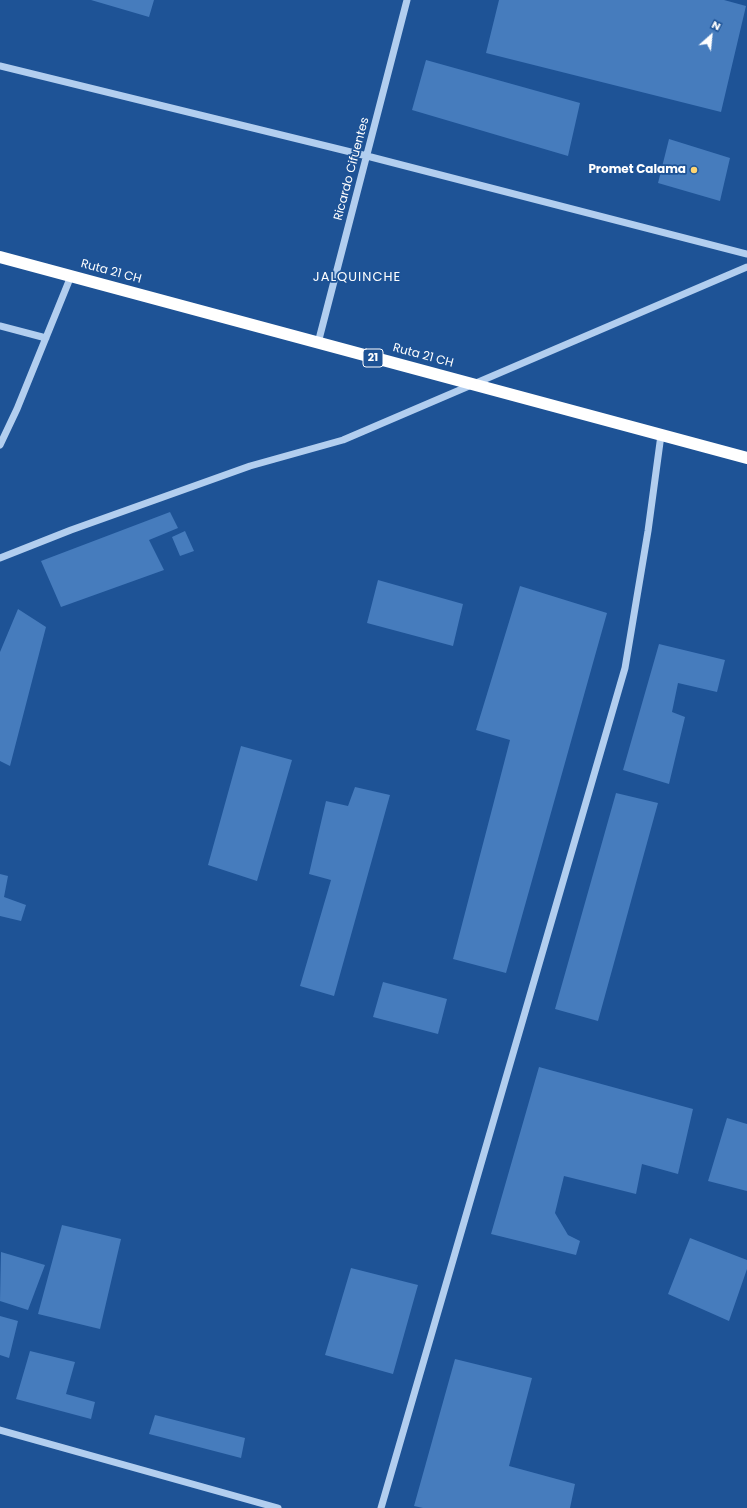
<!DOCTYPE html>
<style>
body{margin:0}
#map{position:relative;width:747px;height:1508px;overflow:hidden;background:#1e5396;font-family:Poppins,sans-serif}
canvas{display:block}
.north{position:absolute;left:691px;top:16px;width:40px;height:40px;-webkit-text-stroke:3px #1e5396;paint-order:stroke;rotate:27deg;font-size:11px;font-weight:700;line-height:16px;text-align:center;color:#fff}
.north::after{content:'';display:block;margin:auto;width:14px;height:18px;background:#fff;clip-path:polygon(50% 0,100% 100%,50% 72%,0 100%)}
</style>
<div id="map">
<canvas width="747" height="1508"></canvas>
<div class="north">N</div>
</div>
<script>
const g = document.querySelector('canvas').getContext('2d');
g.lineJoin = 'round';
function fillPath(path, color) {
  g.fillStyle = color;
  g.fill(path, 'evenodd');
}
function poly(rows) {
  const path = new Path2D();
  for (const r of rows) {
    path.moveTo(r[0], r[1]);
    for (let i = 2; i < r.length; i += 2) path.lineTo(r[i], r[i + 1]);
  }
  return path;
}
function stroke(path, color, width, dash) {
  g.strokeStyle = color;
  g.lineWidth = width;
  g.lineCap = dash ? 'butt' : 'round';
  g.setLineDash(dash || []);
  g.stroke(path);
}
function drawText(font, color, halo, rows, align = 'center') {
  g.font = font + ' Poppins,sans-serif';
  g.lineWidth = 3.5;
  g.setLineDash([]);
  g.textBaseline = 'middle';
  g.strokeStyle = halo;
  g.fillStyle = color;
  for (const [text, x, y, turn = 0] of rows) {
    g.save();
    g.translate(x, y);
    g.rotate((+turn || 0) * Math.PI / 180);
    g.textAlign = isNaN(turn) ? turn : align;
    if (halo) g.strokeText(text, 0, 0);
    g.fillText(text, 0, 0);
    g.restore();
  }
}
fillPath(poly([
 [91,0,154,0,149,17],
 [499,0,724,0,746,6,721,112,486,53],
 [426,60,580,103,568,156,412,110],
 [669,139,730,158,720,201,658,183],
 [170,512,178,528,149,540,164,570,61,607,41,561],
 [185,531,194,551,180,556,172,537],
 [378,580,463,604,453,646,367,623],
 [520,586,607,613,506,973,453,959,510,740,476,730],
 [18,609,46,627,10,766,0,761,0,652],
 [659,644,725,660,717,692,678,683,672,712,685,717,669,784,623,770],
 [241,746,292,760,257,881,208,865],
 [355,787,390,795,334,996,300,986,331,880,309,874,326,801,348,806],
 [616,793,658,803,598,1021,555,1009],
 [0,874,8,876,4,897,26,905,21,921,0,916],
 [383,982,447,999,438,1034,373,1017],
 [539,1067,693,1109,678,1174,642,1164,636,1194,564,1176,555,1213,568,1235,580,1241,576,1255,491,1234],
 [727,1118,747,1124,747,1191,708,1181],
 [62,1225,121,1239,100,1329,38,1314],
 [690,1238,747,1260,747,1269,729,1321,668,1294],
 [1,1252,45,1265,28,1310,0,1301],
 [351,1268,418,1285,393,1374,325,1355],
 [0,1316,18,1321,9,1358,0,1355],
 [30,1351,75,1362,66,1394,95,1402,91,1419,16,1399],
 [455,1359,532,1378,509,1466,575,1484,570,1508,423,1508,414,1506],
 [155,1415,245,1438,241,1458,149,1434]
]), '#467cbd');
stroke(poly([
 [0,66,367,156,747,254],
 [0,326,46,338],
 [318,343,407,0],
 [0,445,17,409,71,276],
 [0,558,71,530,250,466,343,440,747,267],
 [0,1430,278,1508],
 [381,1508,625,668,648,531,661,435]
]), '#b2ceef', 7);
stroke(poly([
 [0,257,747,458]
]), '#fff', 12);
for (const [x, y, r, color] of [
 [694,170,4,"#fed471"]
]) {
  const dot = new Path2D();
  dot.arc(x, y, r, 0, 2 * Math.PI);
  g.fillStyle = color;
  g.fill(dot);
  stroke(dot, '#1e5396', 1.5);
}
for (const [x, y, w] of [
 [373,358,20]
]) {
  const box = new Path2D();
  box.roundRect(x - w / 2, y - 9, w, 18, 3);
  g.fillStyle = '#1e5396';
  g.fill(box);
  stroke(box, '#fff', 1);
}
drawText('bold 11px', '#fff', null, [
 ["21",373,358]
]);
drawText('12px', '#fff', '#1e5396', [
 ["Ricardo Cifuentes",352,169,-75],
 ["Ruta 21 CH",111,272,15],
 ["Ruta 21 CH",423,356,15]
]);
drawText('bold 12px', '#fff', '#1e5396', [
 ["Promet Calama",686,170]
], 'right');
g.letterSpacing = '1px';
drawText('13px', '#fff', '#1e5396', [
 ["JALQUINCHE",357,278]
]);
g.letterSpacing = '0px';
</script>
